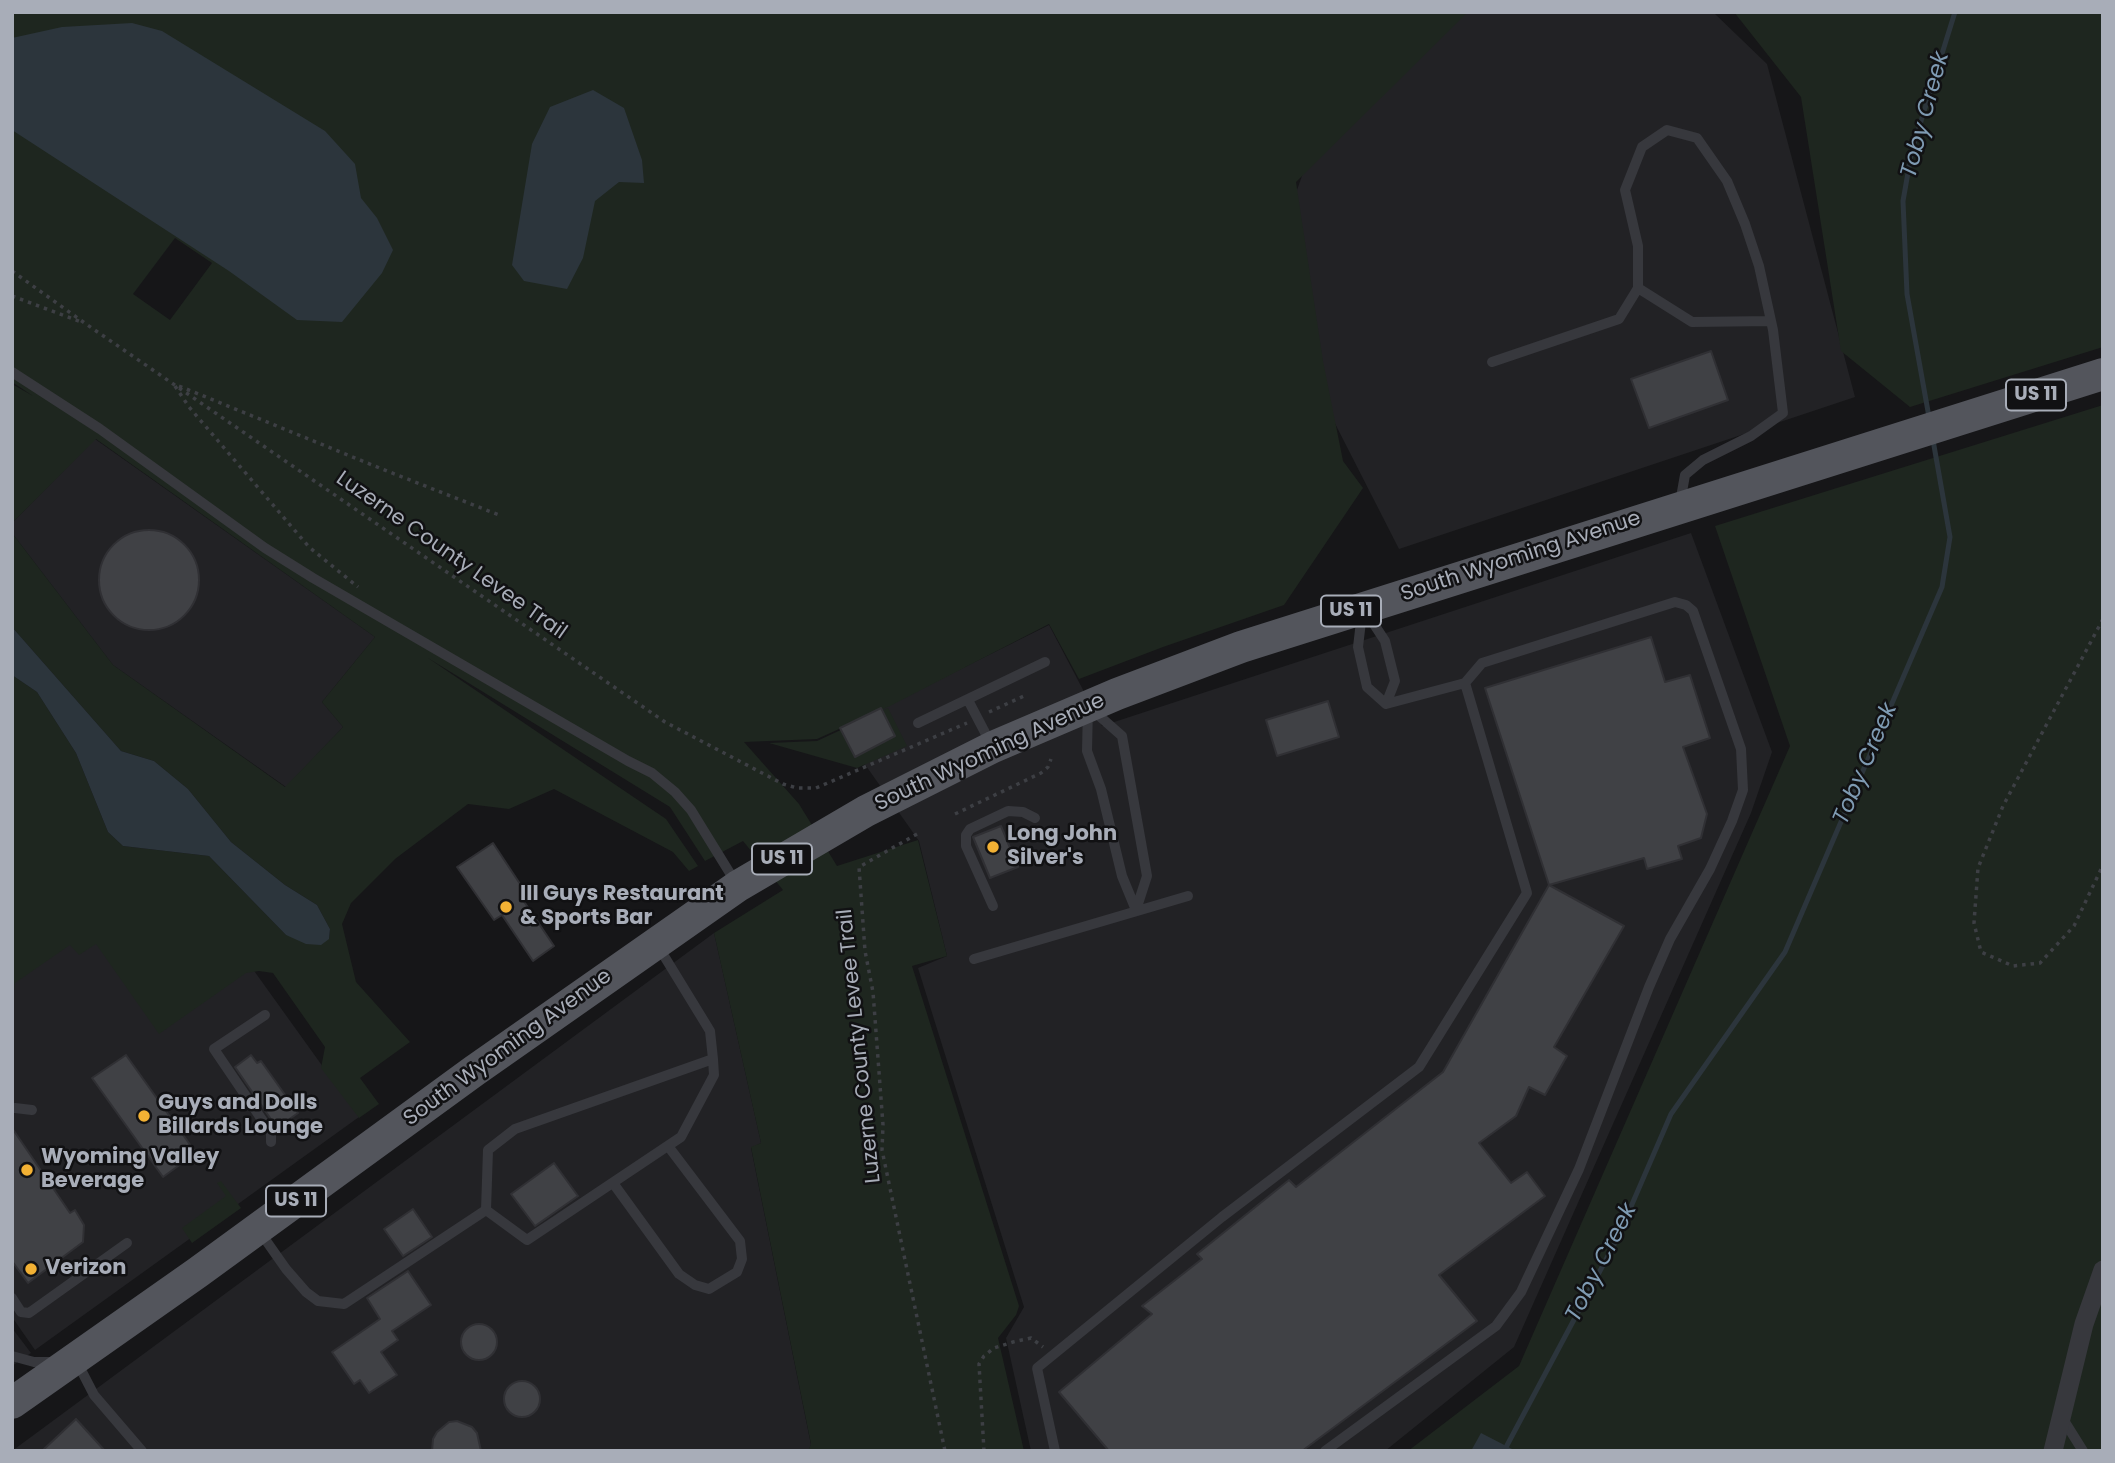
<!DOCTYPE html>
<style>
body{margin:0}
#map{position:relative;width:2115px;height:1463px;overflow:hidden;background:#161618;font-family:Poppins,sans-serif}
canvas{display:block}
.frame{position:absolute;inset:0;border:14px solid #a8adb8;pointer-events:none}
</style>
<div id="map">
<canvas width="2115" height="1463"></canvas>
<div class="frame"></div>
</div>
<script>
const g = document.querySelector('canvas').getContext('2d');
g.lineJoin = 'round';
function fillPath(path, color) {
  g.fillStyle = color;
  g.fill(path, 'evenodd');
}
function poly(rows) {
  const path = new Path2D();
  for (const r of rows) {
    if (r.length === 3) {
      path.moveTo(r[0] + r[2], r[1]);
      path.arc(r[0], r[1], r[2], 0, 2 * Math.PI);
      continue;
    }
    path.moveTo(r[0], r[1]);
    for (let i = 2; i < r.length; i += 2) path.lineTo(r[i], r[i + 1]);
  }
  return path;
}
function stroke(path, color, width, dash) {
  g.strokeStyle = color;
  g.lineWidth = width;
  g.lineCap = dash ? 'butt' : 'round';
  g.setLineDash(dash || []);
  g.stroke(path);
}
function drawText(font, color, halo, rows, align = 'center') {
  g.font = font + ' Poppins,sans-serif';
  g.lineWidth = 5;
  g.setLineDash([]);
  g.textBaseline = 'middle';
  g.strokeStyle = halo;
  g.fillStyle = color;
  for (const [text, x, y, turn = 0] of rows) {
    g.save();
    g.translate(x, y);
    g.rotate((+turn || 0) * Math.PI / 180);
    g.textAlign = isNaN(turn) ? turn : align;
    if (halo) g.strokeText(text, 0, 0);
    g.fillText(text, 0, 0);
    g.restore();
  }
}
fillPath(poly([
 [1382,12,1713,12,1767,64,1855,397,1399,549,1322,398,1291,207,1328,102],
 [95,439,375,637,322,702,343,727,286,787,113,665,12,533,12,523],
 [1691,533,1772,752,1751,813,1514,1347,1385,1451,1031,1451,1006,1338,1024,1307,918,968,947,956,919,841,840,729,1049,625,1102,726],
 [93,896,242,954,359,1117,35,1350,12,1317,12,953],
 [714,933,761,1143,751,1148,811,1445,808,1451,12,1451],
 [12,1328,31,1353,12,1366]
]), '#222225');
fillPath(poly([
 [12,12,1468,12,1296,182,1323,361,1343,461,1363,488,1284,605,1163,647,1079,679,1049,624,890,706,817,739,744,742,799,804,837,866,918,840,947,956,912,966,1019,1306,1016,1315,998,1338,1024,1451,808,1451,811,1444,751,1147,761,1143,714,933,783,890,743,841,705,861,670,807,428,658,666,819,698,866,689,871,673,852,554,789,509,809,468,804,395,859,351,903,342,924,356,982,410,1042,360,1078,379,1104,359,1118,321,1068,325,1047,273,973,259,971,246,973,159,1034,96,944,79,955,70,945,15,983,12,1006,12,675,37,692,76,753,108,832,123,846,209,856,286,935,329,939,330,929,317,905,285,885,231,842,188,789,154,761,121,751,12,627,12,533,113,665,285,787,343,727,322,702,375,637,96,439,12,523,12,384,33,396,12,382],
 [175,238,212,263,170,320,133,294],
 [1734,12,2103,12,2103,347,1910,407,1841,351,1801,97],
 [2103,405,2103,1451,1408,1451,1519,1366,1790,746,1715,526],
 [888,708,907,746,857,768,769,743,817,741],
 [221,1181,241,1208,192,1243,182,1228,226,1196,217,1183]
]), '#1e261f');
fillPath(poly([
 [132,23,162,31,325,131,355,164,361,198,377,218,393,250,382,273,342,322,297,320,229,271,12,130,12,38,62,27],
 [593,90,624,108,642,160,644,183,619,182,595,201,583,258,567,289,524,281,512,265,532,144,550,107],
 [12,627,121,751,154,761,188,789,231,842,285,885,317,905,330,929,329,939,321,945,306,944,286,935,209,856,123,846,108,832,76,753,37,692,12,675],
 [1481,1433,1516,1451,1471,1451]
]), '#2c353c');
stroke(poly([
 [1929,417,1907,294,1903,201,1912,150,1955,12],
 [1504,1451,1617,1239,1671,1114,1785,952,1942,587,1950,537,1933,440]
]), '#2c353c', 5);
const building = poly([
 [1711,351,1728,400,1649,428,1631,379,1711,351],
 [149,580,50],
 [1651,637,1665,682,1690,675,1710,738,1683,747,1707,814,1701,838,1678,846,1682,859,1647,869,1644,858,1549,885,1485,688,1651,637],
 [1328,701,1339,737,1277,756,1266,720,1328,701],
 [881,708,895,736,855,757,840,728,881,708],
 [1001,826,1018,867,990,878,973,837,1001,826],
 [493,843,528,896,523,900,554,946,533,961,502,915,494,920,457,867,493,843],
 [1549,885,1624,926,1554,1047,1567,1056,1545,1095,1529,1087,1516,1116,1479,1143,1511,1183,1527,1172,1545,1196,1439,1275,1477,1321,1302,1451,1109,1451,1059,1392,1152,1314,1142,1306,1202,1259,1197,1254,1289,1180,1296,1187,1443,1072,1549,885],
 [126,1055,196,1153,163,1177,92,1078,126,1055],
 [251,1055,257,1063,261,1061,298,1113,277,1128,235,1067,251,1055],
 [12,1128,70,1213,75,1210,84,1225,83,1242,28,1283,12,1261,12,1128],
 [554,1163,578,1196,535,1226,511,1194,554,1163],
 [413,1209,432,1237,403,1256,384,1229,413,1209],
 [408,1271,431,1305,392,1331,398,1340,381,1352,397,1375,369,1393,360,1380,354,1384,332,1352,380,1319,367,1298,408,1271],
 [479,1342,18],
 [522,1399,18],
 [76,1419,105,1451,42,1451,76,1419],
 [457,1421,472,1427,477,1433,481,1451,432,1451,433,1439,437,1432,449,1422,457,1421]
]);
fillPath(building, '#404145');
stroke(building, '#303034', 2);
stroke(poly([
 [12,271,86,324,665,722,783,784,797,788,816,788,967,723],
 [12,296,81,322],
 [175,386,189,407,309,547,358,587],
 [179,386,382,469,499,515],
 [2103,619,2003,806,1978,868,1974,923,1981,952,2013,966,2040,963,2074,926,2103,865],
 [989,712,1024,696],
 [955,814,1041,773,1048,767,1051,759],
 [917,834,859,867,865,951,873,992,883,1125,882,1150,945,1451],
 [984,1451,979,1364,984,1356,994,1348,1013,1342,1031,1338,1043,1347]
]), '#3d3f44', 3.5, [3.5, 5]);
stroke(poly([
 [1638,288,1692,322,1771,321],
 [1492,362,1619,319,1638,288,1638,246,1625,190,1642,147,1667,130,1697,138,1727,181,1745,224,1759,266,1773,330,1783,413,1751,436,1703,460,1685,475,1680,503],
 [12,372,100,429,265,548,313,578,628,761,652,773,675,792,691,810,736,883],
 [1366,612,1385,641,1395,681,1386,704],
 [1362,613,1358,647,1367,687,1386,704],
 [968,700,991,744],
 [1088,706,1122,736,1147,876,1136,910,1122,876,1101,789,1087,751,1088,706],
 [918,723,1045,662],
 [993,906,966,846,966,835,970,829,1008,811,1023,812,1035,818],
 [974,959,1188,896],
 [265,1015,214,1049,271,1133,271,1142],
 [15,1108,32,1110],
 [613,1183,679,1274,695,1285,709,1289,737,1272,742,1259,740,1241,668,1146],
 [486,1210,527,1240,681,1137,714,1075,713,1059],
 [260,1232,286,1269,306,1292,318,1301,344,1304,486,1210,488,1150,515,1129,713,1059,710,1031,658,946],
 [12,1298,21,1312,29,1313,127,1243],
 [12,1356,34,1362,53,1362],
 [77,1362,94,1395,142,1451],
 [2063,1419,2083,1451],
 [1055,1451,1037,1368,1222,1217,1419,1067,1527,893,1465,683],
 [1325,1451,1496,1326,1521,1292,1579,1169,1649,987,1670,939,1710,869,1732,821,1743,790,1741,749,1693,611,1686,605,1675,602,1482,663,1465,683,1386,704]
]), '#37383d', 10);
stroke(poly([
 [2053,1451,2084,1324,2103,1270]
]), '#37383d', 19);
stroke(poly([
 [12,1403,197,1273,474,1071,738,886,866,811,993,747,1117,694,1241,647,2103,374]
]), '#53555c', 32);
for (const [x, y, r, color] of [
 [993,847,7,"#f2b134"],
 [506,907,7,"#f2b134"],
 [144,1116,7,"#f2b134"],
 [27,1170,7,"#f2b134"],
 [31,1269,7,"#f2b134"]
]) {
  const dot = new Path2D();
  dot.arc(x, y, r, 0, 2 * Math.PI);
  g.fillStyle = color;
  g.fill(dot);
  stroke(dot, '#111113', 2.5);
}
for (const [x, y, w] of [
 [2036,395,60],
 [1351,611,60],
 [782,859,60],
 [296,1201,60]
]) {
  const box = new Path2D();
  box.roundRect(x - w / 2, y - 15.5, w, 31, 5);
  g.fillStyle = '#111113';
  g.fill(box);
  stroke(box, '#a8adb8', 2);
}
drawText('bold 19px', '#a8adb8', null, [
 ["US 11",2036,395],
 ["US 11",1351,611],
 ["US 11",782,859],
 ["US 11",296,1201]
]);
drawText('21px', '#a8adb8', '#111113', [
 ["Luzerne County Levee Trail",451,556,35],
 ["South Wyoming Avenue",1521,557,-18],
 ["South Wyoming Avenue",990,753,-25],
 ["Luzerne County Levee Trail",860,1046,-96],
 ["South Wyoming Avenue",508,1048,-36]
]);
drawText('bold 21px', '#a8adb8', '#111113', [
 ["Long John",1007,835],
 ["Silver's",1007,859],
 ["III Guys Restaurant",520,895],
 ["& Sports Bar",520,919],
 ["Guys and Dolls",158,1104],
 ["Billards Lounge",158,1128],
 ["Wyoming Valley",41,1158],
 ["Beverage",41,1182],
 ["Verizon",45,1269]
], 'left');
drawText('italic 23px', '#7f9bb3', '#111113', [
 ["Toby Creek",1926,115,-75],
 ["Toby Creek",1866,764,-67],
 ["Toby Creek",1602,1263,-63]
]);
</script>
